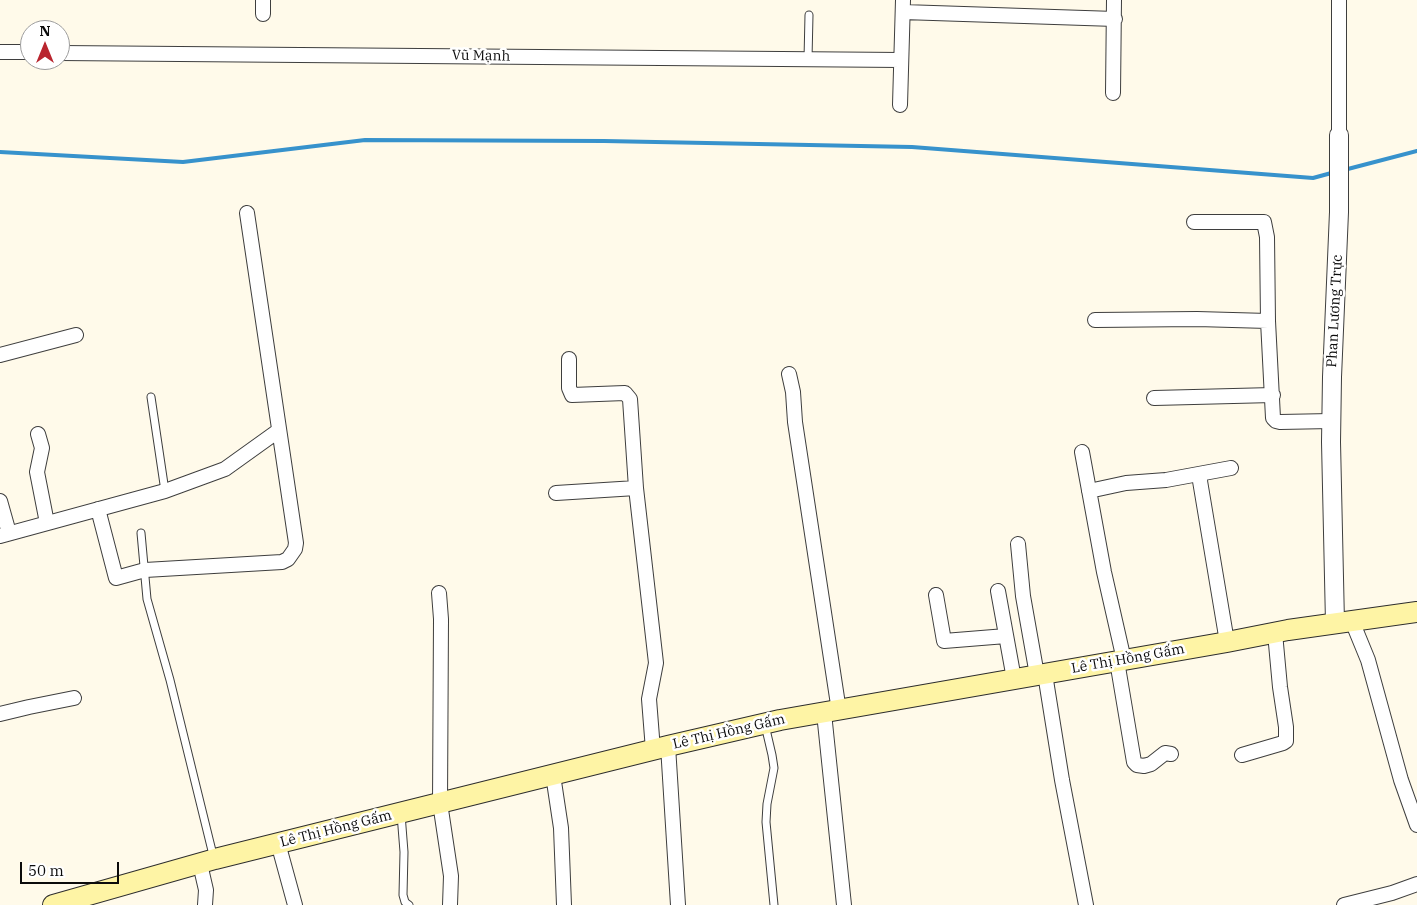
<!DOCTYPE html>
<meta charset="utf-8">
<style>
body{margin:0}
#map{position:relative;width:1417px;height:905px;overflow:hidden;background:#fffaea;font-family:"IBM Plex Serif",serif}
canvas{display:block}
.north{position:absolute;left:20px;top:20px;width:50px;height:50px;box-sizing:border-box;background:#fff;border:1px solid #9d9d9d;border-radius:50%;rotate:0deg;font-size:14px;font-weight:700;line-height:20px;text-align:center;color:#0b0b0b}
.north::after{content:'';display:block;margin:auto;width:18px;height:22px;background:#b9252e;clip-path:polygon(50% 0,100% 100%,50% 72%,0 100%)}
.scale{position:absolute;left:20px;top:862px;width:99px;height:22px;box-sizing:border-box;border:2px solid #0b0b0b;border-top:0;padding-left:6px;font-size:15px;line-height:18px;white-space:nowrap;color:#0b0b0b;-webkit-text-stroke:4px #fff;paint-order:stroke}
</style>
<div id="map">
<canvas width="1417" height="905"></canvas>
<div class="north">N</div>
<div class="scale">50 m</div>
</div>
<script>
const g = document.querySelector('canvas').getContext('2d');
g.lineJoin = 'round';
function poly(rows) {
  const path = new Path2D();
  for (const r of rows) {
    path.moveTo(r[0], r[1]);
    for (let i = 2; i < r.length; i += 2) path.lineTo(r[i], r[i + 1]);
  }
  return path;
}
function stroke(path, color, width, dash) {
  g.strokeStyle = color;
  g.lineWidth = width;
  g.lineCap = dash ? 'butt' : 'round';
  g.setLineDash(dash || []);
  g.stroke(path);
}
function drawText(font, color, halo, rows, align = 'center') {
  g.font = font + ' "IBM Plex Serif",serif';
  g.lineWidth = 5;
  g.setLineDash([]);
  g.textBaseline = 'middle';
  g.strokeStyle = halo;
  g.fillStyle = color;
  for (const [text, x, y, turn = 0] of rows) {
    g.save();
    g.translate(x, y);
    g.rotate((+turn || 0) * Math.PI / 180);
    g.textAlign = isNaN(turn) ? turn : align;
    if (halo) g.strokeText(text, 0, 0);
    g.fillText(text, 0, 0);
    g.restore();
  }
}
stroke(poly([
 [0,152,183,162,365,140,604,141,912,147,1313,178,1335,172],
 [1344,170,1417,151]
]), '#3792cc', 4);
const service = poly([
 [808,59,809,15],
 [151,397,165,491],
 [141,533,147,599,170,680,214,859],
 [765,725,772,755,774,768,767,804,766,822,774,905],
 [401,814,404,852,403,895,405,902,409,905]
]);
const minor = poly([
 [903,12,1115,19],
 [263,14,263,0],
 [0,52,30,52],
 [60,53,901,60],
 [1113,93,1114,0],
 [900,105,903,0],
 [1339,135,1339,0],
 [1194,222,1264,222,1267,237,1268,321,1273,418,1276,421,1280,422,1331,421],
 [1095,320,1197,319,1268,321],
 [0,355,76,335],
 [569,359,569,388,572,395,625,393,630,399,636,488,656,663,649,699,653,750],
 [789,374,793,392,795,422,839,711],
 [1154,398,1273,395],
 [38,434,42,448,37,472,47,523],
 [1082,452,1104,572,1124,660],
 [1199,475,1227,642],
 [1089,491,1126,483,1166,480,1231,468],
 [556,493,636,488],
 [0,501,9,533],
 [98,509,116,578,145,570,282,562,288,559,295,549,296,543,247,213],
 [0,536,165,491,225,469,278,431],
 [1018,544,1023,596,1037,675],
 [998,591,1014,679],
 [439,593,441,619,440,803,451,876,450,905],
 [936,595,944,641,1006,636],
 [1352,621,1368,660,1401,780,1417,825],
 [1117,661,1134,762,1137,765,1144,766,1151,764,1165,753,1171,754],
 [1045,674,1062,780,1086,905],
 [824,713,844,905],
 [0,714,29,707,74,698],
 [668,746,678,905],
 [1242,755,1283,743,1286,741,1286,727,1280,687,1275,633],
 [553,775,561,828,564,905],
 [278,843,295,905],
 [200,864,206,890,205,905],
 [1344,905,1392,893,1417,884]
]);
const tertiary = poly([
 [1335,623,1331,442,1332,377,1339,212,1339,135]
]);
const secondary = poly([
 [53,905,215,859,668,746,780,720,1227,642,1288,630,1417,612]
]);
stroke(service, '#3e3e3e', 9);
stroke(minor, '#3e3e3e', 16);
stroke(tertiary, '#3e3e3e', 20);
stroke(secondary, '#2d2d2d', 22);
stroke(service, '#fff', 7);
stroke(minor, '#fff', 14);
stroke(tertiary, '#fff', 18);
stroke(secondary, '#fef4a5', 20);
drawText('14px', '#0b0b0b', '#fff', [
 ["Vũ Mạnh",481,56,1],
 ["Phan Lương Trực",1335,311,-87],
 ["Lê Thị Hồng Gấm",1128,659,-10],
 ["Lê Thị Hồng Gấm",729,732,-13],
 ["Lê Thị Hồng Gấm",336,829,-14]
]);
</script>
